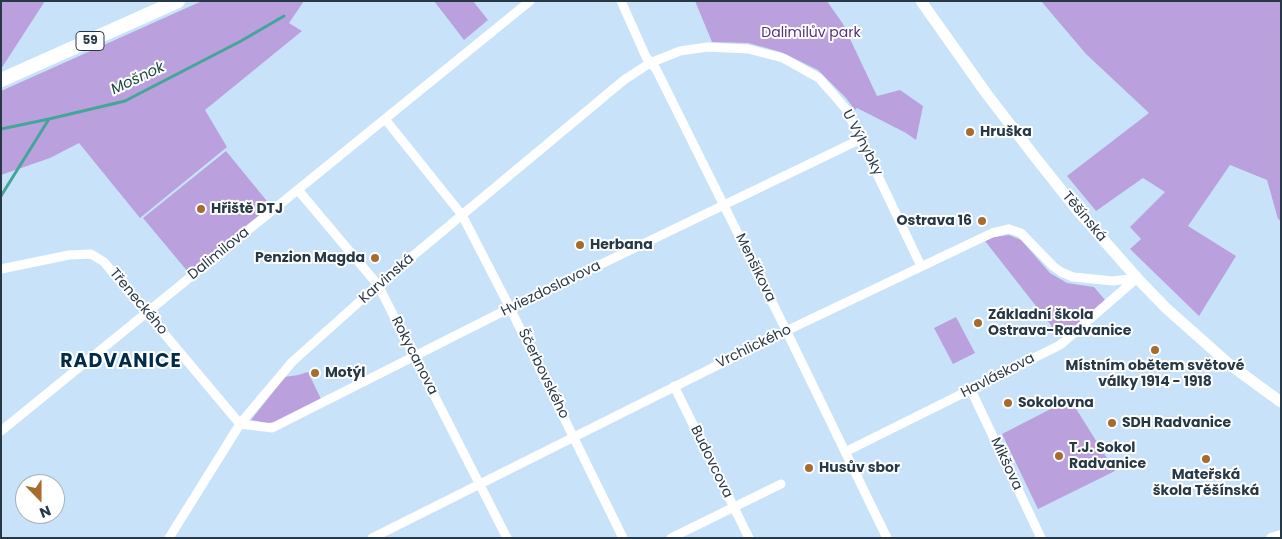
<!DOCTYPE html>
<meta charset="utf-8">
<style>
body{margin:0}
#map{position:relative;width:1282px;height:539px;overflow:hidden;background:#c8e3f9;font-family:Poppins,sans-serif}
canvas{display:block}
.frame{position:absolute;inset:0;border:2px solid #273947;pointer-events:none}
.north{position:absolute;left:15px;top:474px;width:50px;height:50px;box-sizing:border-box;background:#fff;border:1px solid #a9b0b5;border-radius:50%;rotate:158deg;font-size:14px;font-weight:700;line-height:20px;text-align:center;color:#273947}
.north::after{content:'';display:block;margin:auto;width:18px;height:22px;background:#a86b2e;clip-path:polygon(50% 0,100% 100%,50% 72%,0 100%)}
</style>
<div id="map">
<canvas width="1282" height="539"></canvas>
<div class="frame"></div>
<div class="north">N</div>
</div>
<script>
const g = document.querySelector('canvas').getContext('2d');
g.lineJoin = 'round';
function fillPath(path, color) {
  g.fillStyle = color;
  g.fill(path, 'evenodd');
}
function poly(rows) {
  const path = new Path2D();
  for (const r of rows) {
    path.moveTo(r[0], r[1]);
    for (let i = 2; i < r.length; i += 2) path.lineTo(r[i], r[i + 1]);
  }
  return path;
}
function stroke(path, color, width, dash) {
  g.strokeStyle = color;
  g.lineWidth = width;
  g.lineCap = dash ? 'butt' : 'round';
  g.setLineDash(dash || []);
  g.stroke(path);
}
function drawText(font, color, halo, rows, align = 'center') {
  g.font = font + ' Poppins,sans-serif';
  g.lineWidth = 4;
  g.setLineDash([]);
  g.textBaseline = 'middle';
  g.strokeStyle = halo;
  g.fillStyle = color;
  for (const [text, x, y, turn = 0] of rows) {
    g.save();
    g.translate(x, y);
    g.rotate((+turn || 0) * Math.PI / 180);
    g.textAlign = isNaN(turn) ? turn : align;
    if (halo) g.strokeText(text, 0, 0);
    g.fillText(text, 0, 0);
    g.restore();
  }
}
fillPath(poly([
 [1,1,45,1,1,69],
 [202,1,304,1,289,23,302,31,205,110,227,147,140,218,79,143,50,158,1,175,1,91],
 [434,1,473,1,488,20,464,40],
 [695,1,827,1,843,24,877,96,900,90,923,106,916,140,906,133,857,108,855,110,846,98,818,70,781,52,748,43,712,42],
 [1041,1,1281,1,1281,221,1278,219,1267,180,1230,165,1188,226,1236,256,1199,316,1130,249,1141,239,1130,227,1165,192,1143,178,1096,211,1067,176,1149,113,1086,54],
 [226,151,271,206,188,272,143,218],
 [1009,235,1021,240,1050,273,1067,283,1094,287,1105,300,1061,338,985,241,994,237],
 [956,317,975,353,953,364,934,328],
 [308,372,321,399,275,422,267,423,251,420,285,377,298,375],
 [1070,399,1115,471,1038,509,1002,434]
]), '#baa1de');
stroke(poly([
 [1,129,49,119],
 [1,196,49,119,125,101,241,41,284,16]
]), '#44a598', 3);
stroke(poly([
 [621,1,646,57,656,69,784,326,887,538],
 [385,119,462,215,510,308,623,538],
 [298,190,378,285,507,538],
 [1,269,69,255,91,254,104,262,240,424,272,428,510,308,861,139],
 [674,386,749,538],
 [971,390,1041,538],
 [1,431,530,1],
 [845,452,1060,345,1137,278],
 [169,538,240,424,292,362,378,285,624,80,650,63,680,51,707,47,748,49,783,58,819,78,846,109,921,266],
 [372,538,786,331,992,233,1009,229,1021,233,1053,266,1061,272,1073,277,1113,281,1137,278],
 [671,538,781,484]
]), '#fff', 9);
stroke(poly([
 [1271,538,1281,535]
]), '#fff', 10);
stroke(poly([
 [921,1,986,93,1035,157,1078,211,1137,278,1166,308,1229,364,1281,402]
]), '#fff', 11);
stroke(poly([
 [1,80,178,1]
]), '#fff', 14);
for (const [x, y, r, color] of [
 [970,132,5,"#a86b2e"],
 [201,209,5,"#a86b2e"],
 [982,221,5,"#a86b2e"],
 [580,245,5,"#a86b2e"],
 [375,258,5,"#a86b2e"],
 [978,323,5,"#a86b2e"],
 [1155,350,5,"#a86b2e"],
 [315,373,5,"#a86b2e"],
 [1008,403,5,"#a86b2e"],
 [1112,423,5,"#a86b2e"],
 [1059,456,5,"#a86b2e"],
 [1206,459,5,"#a86b2e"],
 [809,468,5,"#a86b2e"]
]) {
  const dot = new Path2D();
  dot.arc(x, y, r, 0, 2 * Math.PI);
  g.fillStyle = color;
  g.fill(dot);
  stroke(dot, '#fff', 2);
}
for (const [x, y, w] of [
 [90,41,28]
]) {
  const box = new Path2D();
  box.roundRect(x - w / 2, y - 9.5, w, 19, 4);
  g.fillStyle = '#fff';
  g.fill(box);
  stroke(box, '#273947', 1);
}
drawText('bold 12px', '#273947', null, [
 ["59",90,41]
]);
drawText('14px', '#55317c', '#fff', [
 ["Dalimilův park",811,33]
]);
drawText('bold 14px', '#273947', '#fff', [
 ["Hruška",980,132],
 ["Hřiště DTJ",211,209],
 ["Ostrava 16",972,221,"right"],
 ["Herbana",590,245],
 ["Penzion Magda",365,258,"right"],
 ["Základní škola",988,315],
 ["Ostrava-Radvanice",988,331],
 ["Místním obětem světové",1155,366,"center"],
 ["války 1914 - 1918",1155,382,"center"],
 ["Motýl",325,373],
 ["Sokolovna",1018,403],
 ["SDH Radvanice",1122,423],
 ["T.J. Sokol",1069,448],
 ["Radvanice",1069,464],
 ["Husův sbor",819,468],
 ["Mateřská",1206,475,"center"],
 ["škola Těšínská",1206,491,"center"]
], 'left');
drawText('14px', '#273947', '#fff', [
 ["U Výhybky",862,143,63],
 ["Těšínská",1084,217,50],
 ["Dalimilova",219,254,-39],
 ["Menšíkova",755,268,64],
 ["Karvinská",387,279,-41],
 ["Hviezdoslavova",551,289,-26],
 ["Třeneckého",138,302,50],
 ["Vrchlického",754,347,-26],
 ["Rokycanova",414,356,63],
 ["Ščerbovského",543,374,64],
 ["Havláskova",998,376,-27],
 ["Budovcova",711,462,64],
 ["Mikšova",1006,464,65]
]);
drawText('italic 15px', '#1f4a44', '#fff', [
 ["Mošnok",138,79,-25]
]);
g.letterSpacing = '1px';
drawText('bold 19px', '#002c49', '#fff', [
 ["RADVANICE",121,362]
]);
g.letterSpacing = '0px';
</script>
